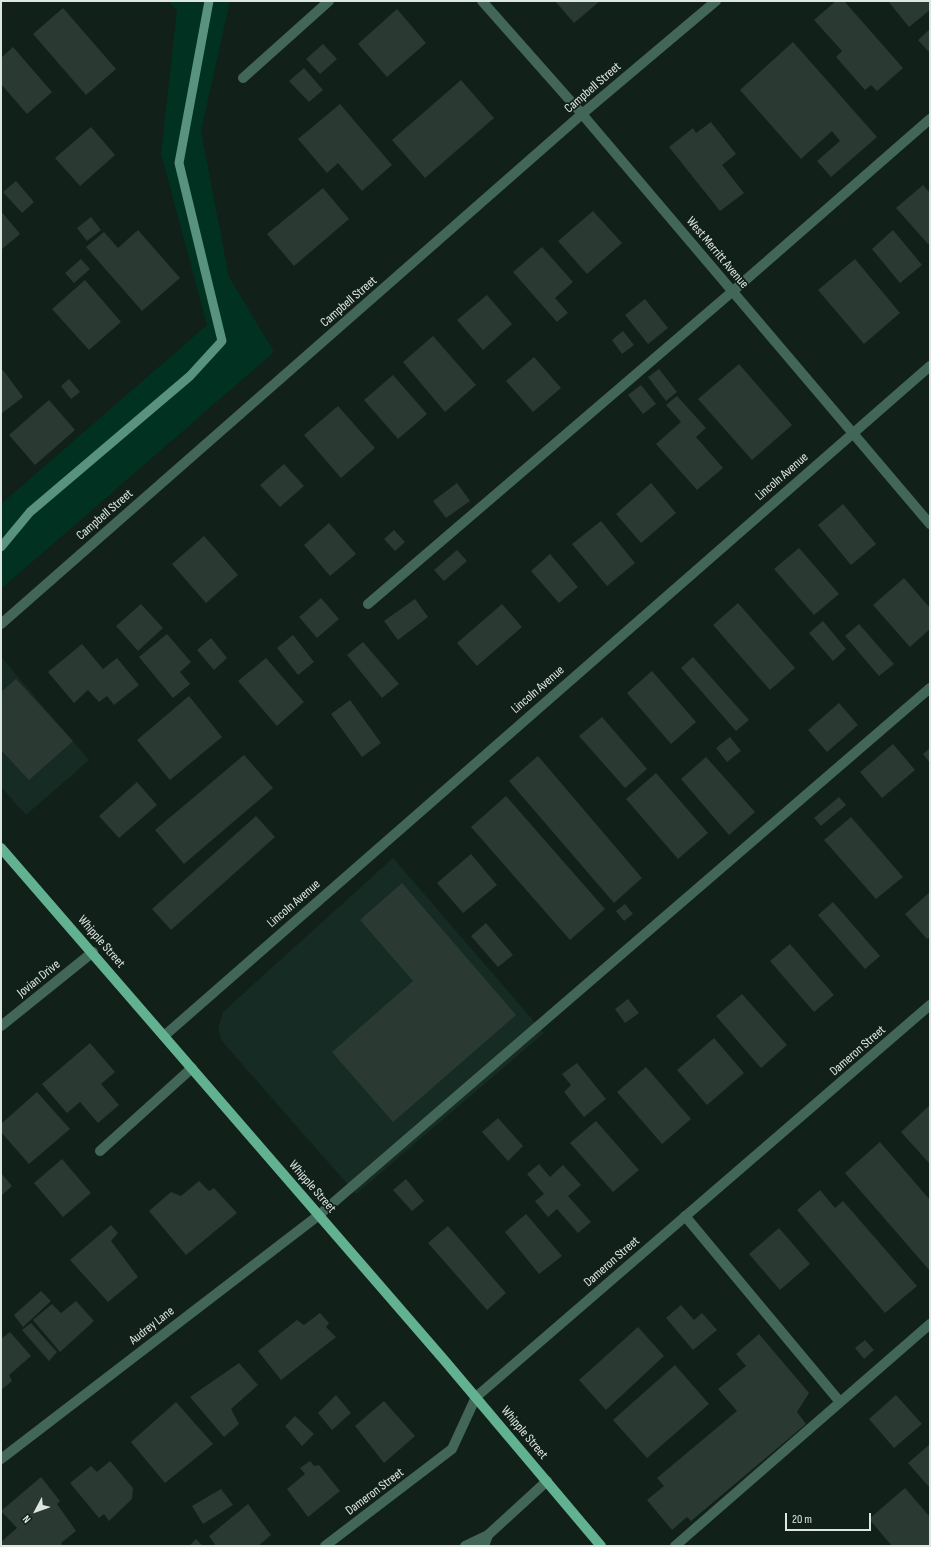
<!DOCTYPE html>
<style>
body{margin:0}
#map{position:relative;width:931px;height:1547px;overflow:hidden;background:#12201a;font-family:"Sofia Sans Condensed",sans-serif}
canvas{display:block}
.frame{position:absolute;inset:0;border:2px solid #dde6e2;pointer-events:none}
.north{position:absolute;left:16px;top:1491px;width:40px;height:40px;-webkit-text-stroke:3px #12201a;paint-order:stroke;rotate:229deg;font-size:11px;font-weight:700;line-height:16px;text-align:center;color:#dde6e2}
.north::after{content:'';display:block;margin:auto;width:14px;height:18px;background:#dde6e2;clip-path:polygon(50% 0,100% 100%,50% 72%,0 100%)}
.scale{position:absolute;left:785px;top:1513px;width:86px;height:18px;box-sizing:border-box;border:2px solid #dde6e2;border-top:0;padding-left:5px;font-size:12px;line-height:14px;white-space:nowrap;color:#dde6e2;-webkit-text-stroke:3px #12201a;paint-order:stroke}
</style>
<div id="map">
<canvas width="931" height="1547"></canvas>
<div class="frame"></div>
<div class="north">N</div>
<div class="scale">20 m</div>
</div>
<script>
const g = document.querySelector('canvas').getContext('2d');
g.lineJoin = 'round';
function fillPath(path, color) {
  g.fillStyle = color;
  g.fill(path, 'evenodd');
}
function poly(rows) {
  const path = new Path2D();
  for (const r of rows) {
    path.moveTo(r[0], r[1]);
    for (let i = 2; i < r.length; i += 2) path.lineTo(r[i], r[i + 1]);
  }
  return path;
}
function stroke(path, color, width, dash) {
  g.strokeStyle = color;
  g.lineWidth = width;
  g.lineCap = dash ? 'butt' : 'round';
  g.setLineDash(dash || []);
  g.stroke(path);
}
function drawText(font, color, halo, rows, align = 'center') {
  g.font = font + ' "Sofia Sans Condensed",sans-serif';
  g.lineWidth = 3.5;
  g.setLineDash([]);
  g.textBaseline = 'middle';
  g.strokeStyle = halo;
  g.fillStyle = color;
  for (const [text, x, y, turn = 0] of rows) {
    g.save();
    g.translate(x, y);
    g.rotate((+turn || 0) * Math.PI / 180);
    g.textAlign = isNaN(turn) ? turn : align;
    if (halo) g.strokeText(text, 0, 0);
    g.fillText(text, 0, 0);
    g.restore();
  }
}
fillPath(poly([
 [1,657,89,760,26,815,1,787],
 [393,858,544,1033,356,1194,222,1041,218,1029,223,1012]
]), '#162b23');
fillPath(poly([
 [168,1,230,1,201,131,229,277,274,352,1,589,1,504,207,325,161,153,177,11]
]), '#003121');
stroke(poly([
 [1,547,30,512,190,376,222,341,179,163,209,1]
]), '#59937f', 9);
fillPath(poly([
 [555,1,600,1,574,23],
 [836,1,844,1,903,68,877,91,871,85,865,90,836,57,842,51,814,20],
 [888,1,929,1,930,10,909,27],
 [63,8,116,69,86,95,33,34],
 [397,9,426,43,387,77,358,44],
 [930,29,930,53,918,40],
 [793,42,877,137,831,177,817,161,840,141,832,131,801,159,740,90],
 [323,44,337,59,320,74,306,59],
 [13,47,52,92,27,114,1,84,1,58],
 [304,68,323,90,309,102,289,81],
 [461,80,494,118,425,178,392,140],
 [340,104,392,165,362,191,338,163,327,173,298,139],
 [711,122,736,154,722,165,744,193,720,211,669,147,693,128,696,133],
 [91,127,115,155,80,186,55,158],
 [16,181,34,202,22,213,3,192],
 [923,185,930,193,930,243,928,244,896,208],
 [323,188,349,219,294,266,267,234],
 [1,211,20,234,1,250],
 [593,211,622,243,587,274,558,241],
 [91,217,101,230,87,241,77,228],
 [138,230,180,278,142,311,86,247,104,232,118,248],
 [893,230,922,265,900,283,872,249],
 [542,247,573,282,555,298,568,313,557,322,513,272],
 [81,259,90,269,74,283,65,273],
 [855,259,900,313,864,344,818,290],
 [85,280,121,322,89,350,52,309],
 [487,295,512,324,483,350,457,320],
 [645,299,668,328,648,344,625,315],
 [623,331,634,345,622,354,612,340],
 [433,336,476,385,445,412,403,362],
 [534,357,561,388,533,412,506,381],
 [739,364,792,425,752,460,698,399],
 [659,369,677,392,666,401,648,377],
 [3,370,23,397,1,414,1,371],
 [393,375,427,414,398,439,364,400],
 [69,379,80,392,71,399,61,386],
 [641,385,656,404,643,414,628,395],
 [677,396,706,428,696,437,723,468,697,490,656,444,681,422,666,405],
 [49,400,75,430,35,465,9,435],
 [338,406,375,448,341,478,304,435],
 [284,464,304,486,280,507,260,485],
 [457,483,470,501,446,518,433,501],
 [651,483,676,513,641,543,616,514],
 [843,504,876,544,851,565,818,525],
 [601,521,635,563,607,586,572,544],
 [329,523,356,554,330,576,304,545],
 [394,530,405,542,395,551,384,539],
 [204,536,238,575,206,603,172,564],
 [799,548,839,594,814,615,774,569],
 [457,550,467,561,444,581,434,570],
 [550,554,578,587,559,603,531,571],
 [904,578,930,608,930,629,910,647,873,605],
 [321,598,339,619,317,638,299,617],
 [415,599,428,617,398,640,384,621],
 [738,603,795,668,770,690,713,625],
 [141,604,163,628,138,651,116,626],
 [502,604,522,627,477,666,457,643],
 [823,621,846,649,833,661,809,633],
 [859,624,894,664,879,676,845,636],
 [167,634,191,662,180,672,190,684,173,698,139,657],
 [293,635,314,662,298,675,277,648],
 [211,638,227,658,214,670,197,650],
 [363,642,399,684,382,698,347,655],
 [82,644,103,669,117,658,139,685,114,705,107,696,99,702,88,690,74,703,48,672],
 [693,657,749,720,736,731,681,668],
 [266,658,304,702,277,726,238,681],
 [652,671,696,722,671,744,627,693],
 [16,679,73,741,29,780,1,750,1,718,2,717,1,716,1,692],
 [189,696,222,737,170,780,137,740],
 [350,700,381,743,362,757,331,714],
 [839,703,858,725,827,752,808,730],
 [602,717,647,769,625,788,579,736],
 [730,737,741,751,727,762,716,748],
 [893,744,915,770,882,798,860,772],
 [930,748,930,763,923,754],
 [244,755,273,788,184,864,155,830],
 [538,756,642,878,614,903,509,781],
 [706,757,755,812,729,835,681,779],
 [656,773,708,833,678,859,626,799],
 [137,782,157,805,119,838,99,816],
 [506,796,605,909,570,940,471,827],
 [839,797,846,805,821,826,814,818],
 [256,816,275,837,171,930,152,909],
 [851,817,903,877,876,899,824,840],
 [471,854,497,885,463,913,437,883],
 [402,883,516,1015,393,1122,332,1052,413,981,360,920],
 [930,892,930,937,927,939,905,914],
 [833,902,880,956,865,969,818,915],
 [625,904,633,914,624,921,616,911],
 [486,923,513,955,498,967,471,936],
 [790,944,834,995,814,1012,770,961],
 [742,994,787,1045,761,1068,716,1016],
 [628,999,639,1013,625,1023,615,1009],
 [714,1038,744,1073,707,1105,677,1070],
 [90,1043,115,1072,101,1084,119,1105,98,1123,80,1102,67,1113,42,1084],
 [577,1063,606,1099,584,1117,564,1092,571,1085,562,1074],
 [646,1067,691,1119,662,1144,617,1092],
 [37,1092,70,1129,29,1164,1,1132,1,1124],
 [930,1105,930,1164,901,1132],
 [498,1118,523,1146,508,1161,482,1132],
 [596,1121,639,1170,613,1192,570,1143],
 [880,1142,930,1200,930,1271,845,1173],
 [62,1159,91,1193,63,1217,34,1183],
 [539,1164,550,1177,563,1165,581,1185,568,1196,591,1222,578,1233,557,1209,548,1217,535,1201,544,1194,527,1174],
 [1,1173,12,1186,1,1196],
 [406,1179,424,1201,412,1211,393,1190],
 [199,1181,209,1191,214,1188,237,1213,186,1255,149,1211,171,1192,181,1196],
 [820,1190,835,1208,843,1201,917,1286,885,1313,797,1210],
 [526,1214,562,1256,539,1274,505,1232],
 [111,1225,118,1233,111,1241,138,1277,108,1302,70,1260],
 [448,1226,506,1293,487,1310,428,1243],
 [779,1228,810,1264,780,1290,749,1254],
 [41,1291,51,1301,23,1327,14,1315],
 [76,1301,94,1321,60,1352,33,1320,52,1304,61,1313],
 [681,1305,694,1320,702,1313,717,1330,693,1350,666,1318],
 [320,1313,329,1323,326,1327,336,1337,281,1380,258,1351,297,1320,304,1325],
 [31,1323,57,1352,49,1361,22,1330],
 [638,1327,664,1356,606,1410,579,1380],
 [10,1332,31,1356,9,1375,12,1381,1,1390,1,1339],
 [759,1334,809,1393,797,1412,806,1424,691,1521,687,1517,672,1530,647,1500,664,1486,657,1478,737,1411,718,1389,746,1366,736,1354],
 [865,1340,874,1350,864,1359,855,1348],
 [239,1363,258,1385,231,1409,239,1424,224,1437,190,1397],
 [675,1365,709,1404,647,1458,613,1420],
 [336,1395,351,1413,332,1430,318,1413],
 [896,1395,922,1424,894,1448,869,1419],
 [384,1401,415,1436,384,1463,355,1426],
 [176,1402,213,1444,165,1483,131,1442],
 [295,1416,314,1434,302,1446,285,1426],
 [930,1444,930,1488,908,1463],
 [110,1461,133,1488,132,1499,109,1521,104,1514,99,1518,70,1483,91,1466,97,1472],
 [310,1461,314,1466,319,1465,340,1491,308,1517,287,1489,305,1474,300,1468],
 [41,1477,60,1501,57,1504,76,1531,61,1543,63,1546,3,1546,1,1542,17,1528,1,1511],
 [905,1488,930,1517,930,1546,892,1546,869,1519],
 [221,1489,233,1505,203,1524,192,1506],
 [248,1504,271,1535,258,1546,216,1546,209,1536],
 [196,1539,203,1546,189,1546]
]), '#2b3933');
stroke(poly([
 [243,78,329,1],
 [368,604,733,291,930,119],
 [100,1151,192,1068],
 [319,1215,930,688],
 [685,1216,840,1402],
 [465,1546,488,1535],
 [484,1546,488,1535,547,1481],
 [675,1546,930,1324]
]), '#426657', 10);
stroke(poly([
 [482,1,582,114,930,524],
 [1,624,582,114,716,1],
 [1,1026,93,952],
 [164,1036,930,366],
 [1,1459,319,1215],
 [325,1546,452,1449,476,1397,930,1005]
]), '#426657', 10);
stroke(poly([
 [1,848,445,1361,601,1546]
]), '#62b292', 10);
drawText('13px', '#dde6e2', '#12201a', [
 ["Campbell Street",593,88,-41],
 ["West Merritt Avenue",717,253,50],
 ["Campbell Street",349,302,-41],
 ["Lincoln Avenue",782,477,-41],
 ["Campbell Street",105,515,-41],
 ["Lincoln Avenue",538,690,-41],
 ["Lincoln Avenue",294,904,-41],
 ["Whipple Street",101,942,49],
 ["Jovian Drive",39,979,-39],
 ["Dameron Street",858,1051,-41],
 ["Whipple Street",312,1187,49],
 ["Dameron Street",612,1262,-41],
 ["Audrey Lane",152,1326,-38],
 ["Whipple Street",524,1433,50],
 ["Dameron Street",375,1492,-37]
]);
</script>
